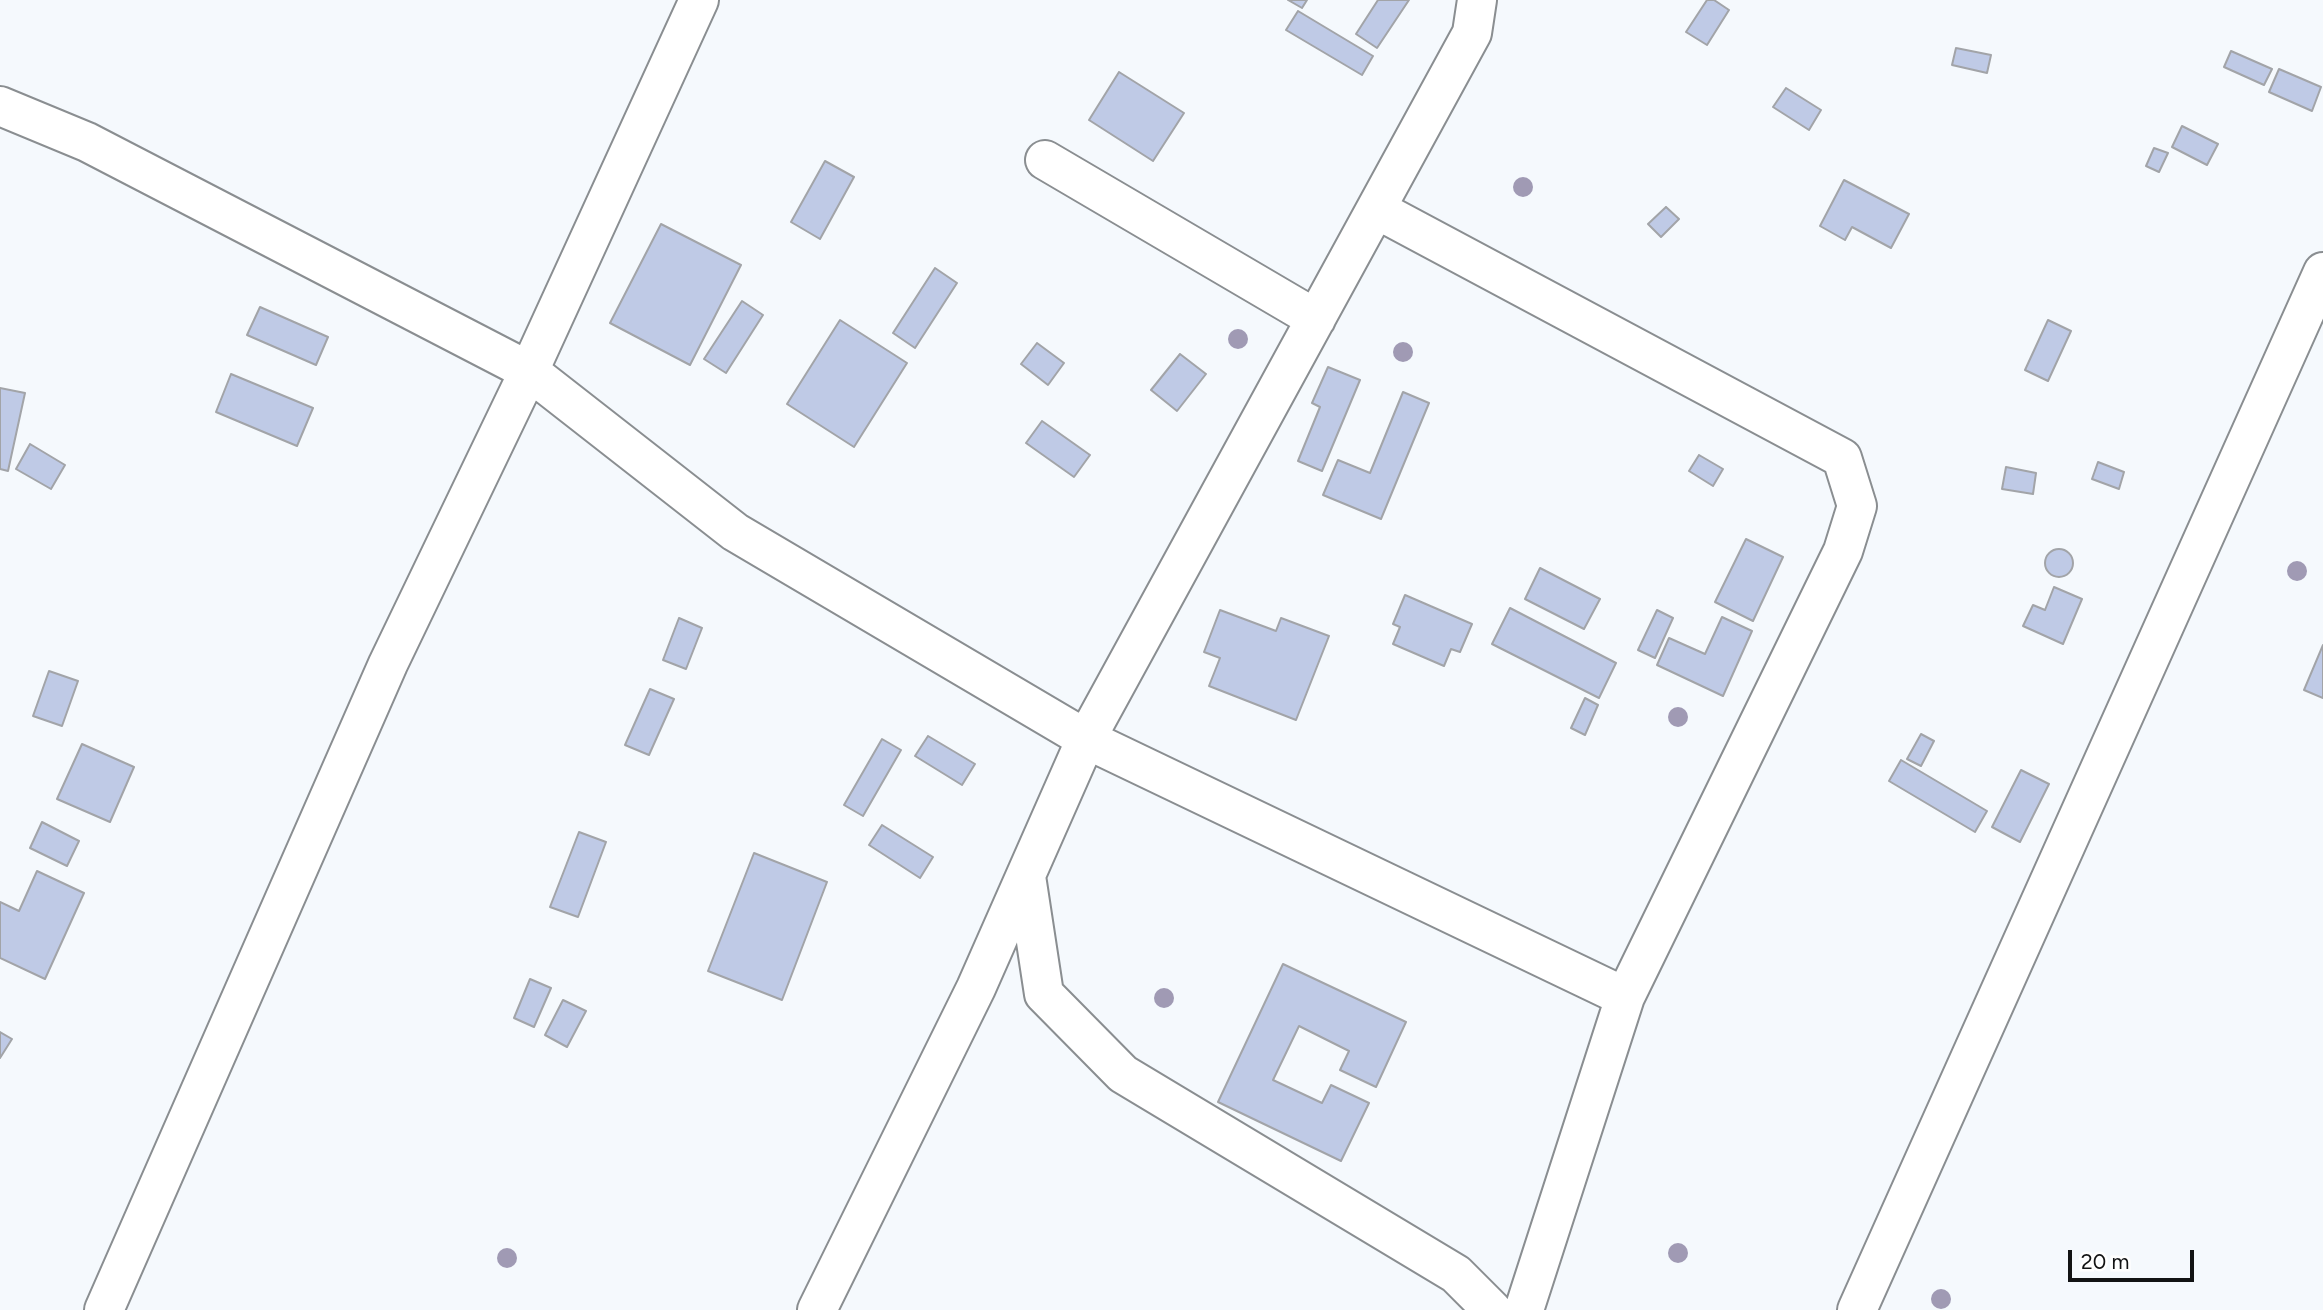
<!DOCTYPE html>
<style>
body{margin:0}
#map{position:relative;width:2323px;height:1310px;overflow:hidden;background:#f5f9fd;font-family:Figtree,sans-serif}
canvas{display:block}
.scale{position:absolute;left:2068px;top:1250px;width:126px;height:32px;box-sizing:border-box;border:4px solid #121314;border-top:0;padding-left:9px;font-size:21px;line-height:24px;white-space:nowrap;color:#121314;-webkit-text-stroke:5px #fff;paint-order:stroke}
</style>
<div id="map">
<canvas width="2323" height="1310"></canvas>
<div class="scale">20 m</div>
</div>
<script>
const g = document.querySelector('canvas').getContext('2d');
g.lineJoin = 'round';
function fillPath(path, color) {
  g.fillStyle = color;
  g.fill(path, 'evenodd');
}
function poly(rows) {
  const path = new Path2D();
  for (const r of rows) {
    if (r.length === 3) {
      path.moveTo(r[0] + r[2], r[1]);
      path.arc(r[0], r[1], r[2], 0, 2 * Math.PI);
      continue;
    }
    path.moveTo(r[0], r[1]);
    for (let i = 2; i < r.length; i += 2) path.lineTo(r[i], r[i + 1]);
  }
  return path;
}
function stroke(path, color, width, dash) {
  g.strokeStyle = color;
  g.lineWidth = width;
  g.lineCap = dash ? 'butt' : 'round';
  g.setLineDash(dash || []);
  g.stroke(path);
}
const building = poly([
 [1288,0,1307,0,1302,8,1288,0],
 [1378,0,1409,0,1377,48,1356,34,1378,0],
 [1707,0,1714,0,1729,10,1707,45,1686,32,1707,0],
 [1298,11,1373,56,1362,75,1286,30,1298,11],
 [1956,48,1991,55,1987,73,1952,65,1956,48],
 [2231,51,2272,69,2264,85,2224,67,2231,51],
 [2279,69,2321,87,2312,111,2269,92,2279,69],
 [1119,72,1184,113,1153,161,1089,120,1119,72],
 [1786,88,1821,110,1809,130,1773,107,1786,88],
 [2182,126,2218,144,2207,165,2172,147,2182,126],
 [2154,148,2168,153,2159,172,2146,166,2154,148],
 [825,161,854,177,820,239,791,222,825,161],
 [1844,180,1909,214,1891,248,1852,227,1845,240,1820,226,1844,180],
 [1666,207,1679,219,1661,237,1648,224,1666,207],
 [661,224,741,265,690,365,610,323,661,224],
 [935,268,957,283,915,348,893,333,935,268],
 [742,301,763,315,726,373,704,359,742,301],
 [260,307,328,337,316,365,247,335,260,307],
 [840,320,907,363,854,447,787,404,840,320],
 [2048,320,2071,331,2048,381,2025,370,2048,320],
 [1037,343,1064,363,1048,385,1021,364,1037,343],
 [1180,354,1206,374,1177,411,1151,390,1180,354],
 [1328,367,1360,380,1322,471,1298,461,1320,407,1312,403,1328,367],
 [231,374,313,408,297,446,216,412,231,374],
 [0,388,25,393,8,471,0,469,0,388],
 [1403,392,1429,403,1381,519,1323,495,1338,460,1370,473,1403,392],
 [1042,421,1090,455,1074,477,1026,443,1042,421],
 [30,444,65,465,51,489,16,469,30,444],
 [1699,455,1723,469,1713,486,1689,471,1699,455],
 [2098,462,2124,472,2119,489,2092,479,2098,462],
 [2006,467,2036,473,2033,494,2002,489,2006,467],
 [1746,539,1783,557,1753,621,1715,602,1746,539],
 [2059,563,14],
 [1540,568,1600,599,1584,629,1525,599,1540,568],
 [2054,587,2082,599,2063,644,2023,626,2033,605,2045,610,2054,587],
 [1405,595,1472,624,1460,652,1451,649,1444,666,1393,644,1400,627,1393,624,1405,595],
 [1510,608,1616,663,1599,698,1492,644,1510,608],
 [1220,610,1276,631,1281,618,1329,636,1296,720,1209,686,1220,658,1204,652,1220,610],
 [1657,610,1673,618,1655,658,1638,650,1657,610],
 [1722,617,1752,631,1723,696,1657,665,1669,638,1705,654,1722,617],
 [679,618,702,628,686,669,663,660,679,618],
 [2323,645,2323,698,2304,690,2323,645],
 [49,671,78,681,62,726,33,716,49,671],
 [650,689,674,699,649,755,625,745,650,689],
 [1585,698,1598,705,1585,735,1571,728,1585,698],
 [1921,734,1934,741,1921,766,1907,759,1921,734],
 [928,736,975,764,962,785,915,756,928,736],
 [882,739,901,750,863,816,844,805,882,739],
 [82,744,134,767,110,822,57,799,82,744],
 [1901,760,1987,811,1975,832,1889,781,1901,760],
 [2021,770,2049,784,2020,842,1992,827,2021,770],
 [42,822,79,841,67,866,30,848,42,822],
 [882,825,933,857,920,878,869,845,882,825],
 [579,832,606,842,578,917,550,907,579,832],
 [754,853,827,882,782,1000,708,971,754,853],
 [37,871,84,893,45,979,0,958,0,902,19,911,37,871],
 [1283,964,1406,1022,1376,1087,1340,1070,1349,1051,1299,1026,1273,1080,1322,1103,1331,1085,1369,1103,1341,1161,1218,1102,1283,964],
 [530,979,551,988,534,1027,514,1018,530,979],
 [563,1000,586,1011,567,1047,545,1035,563,1000],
 [0,1032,12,1039,0,1058,0,1032]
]);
fillPath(building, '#bfcae6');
stroke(building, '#a2a4a8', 2);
const minor = poly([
 [0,106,87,142,529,371,735,532,1086,739,1625,997],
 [1045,160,1316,319],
 [1376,209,1842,458,1857,506,1843,551,1625,997,1524,1310],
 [1026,876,1044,994,1123,1074,1456,1274,1492,1310],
 [104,1310,388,664,529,371,699,0],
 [817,1310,976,988,1086,739,1472,33,1477,0],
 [1857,1310,2323,272]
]);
stroke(minor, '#8a8e91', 42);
stroke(minor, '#fff', 38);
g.fillStyle = '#a09ab4';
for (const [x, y] of [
 [1523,187],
 [1238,339],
 [1403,352],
 [2297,571],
 [1678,717],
 [1164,998],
 [1678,1253],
 [507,1258],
 [1941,1299]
]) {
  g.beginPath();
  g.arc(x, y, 10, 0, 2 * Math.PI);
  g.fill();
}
</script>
